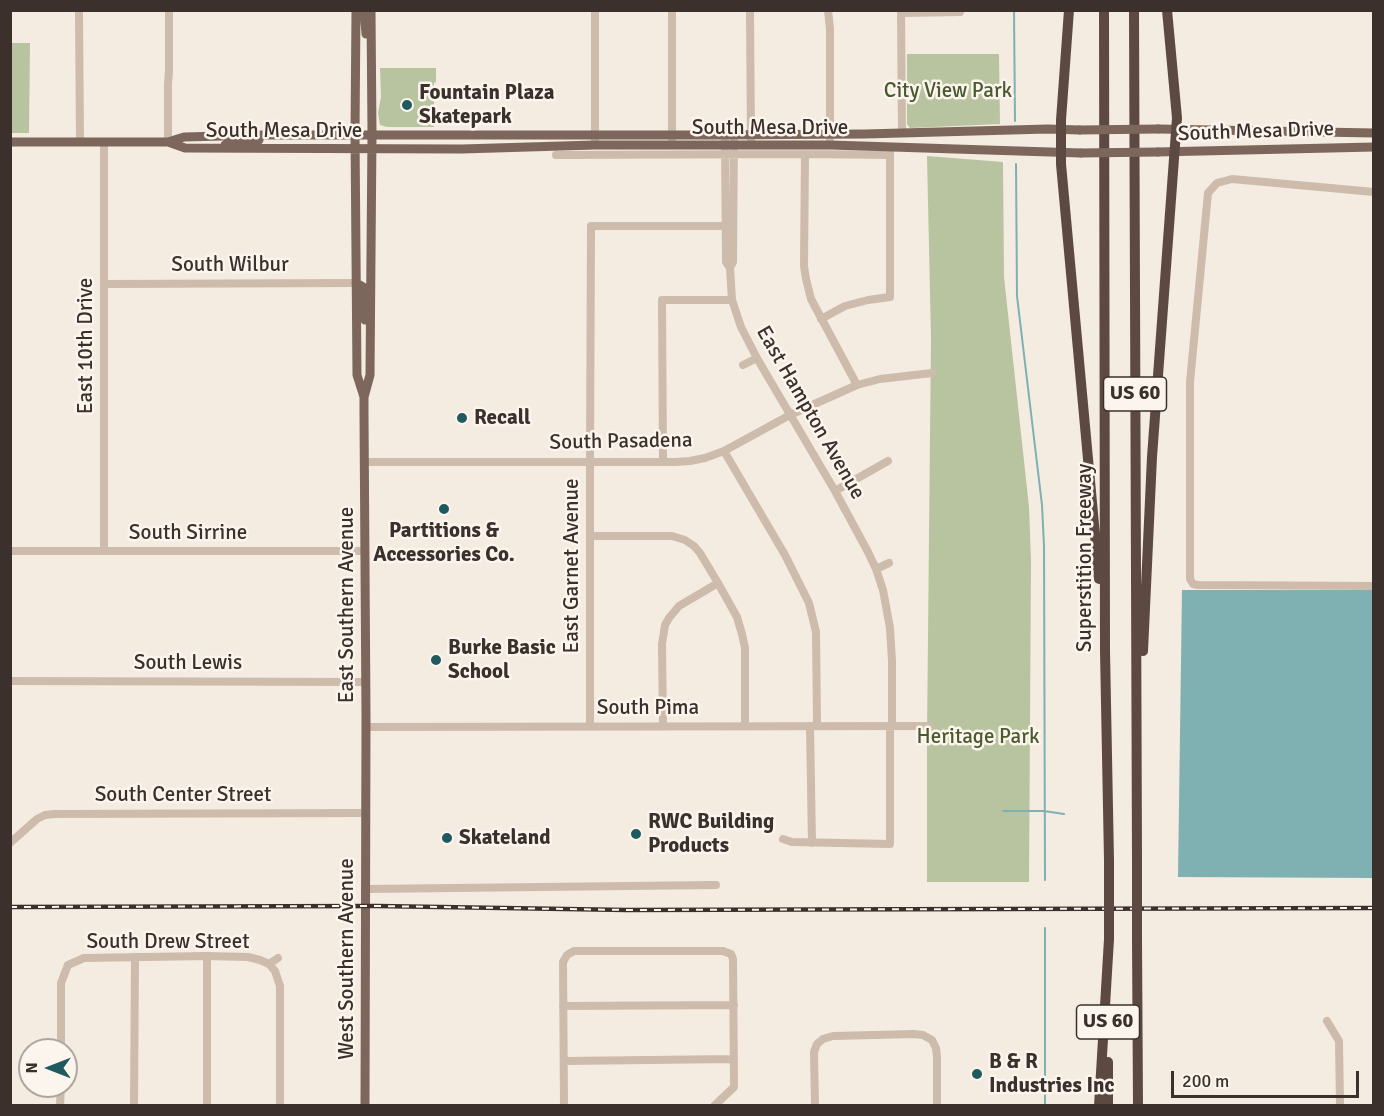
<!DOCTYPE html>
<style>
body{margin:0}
#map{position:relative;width:1384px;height:1116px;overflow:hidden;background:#f4ebe1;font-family:Signika,sans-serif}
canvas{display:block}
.frame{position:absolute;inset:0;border:12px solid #3b302b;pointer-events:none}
.north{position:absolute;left:18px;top:1038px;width:60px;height:60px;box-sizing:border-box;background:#fbf5ee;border:2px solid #aea6a0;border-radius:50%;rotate:270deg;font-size:16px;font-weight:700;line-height:24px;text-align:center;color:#3b302b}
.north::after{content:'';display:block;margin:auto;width:21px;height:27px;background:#1f5a5e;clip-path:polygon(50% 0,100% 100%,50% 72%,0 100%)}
.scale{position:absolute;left:1171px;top:1071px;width:188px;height:27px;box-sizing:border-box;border:3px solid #3b302b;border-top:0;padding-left:8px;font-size:18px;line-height:21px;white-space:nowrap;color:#3b302b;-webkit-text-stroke:4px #fbf5ee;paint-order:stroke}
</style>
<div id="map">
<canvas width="1384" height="1116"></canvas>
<div class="frame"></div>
<div class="north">N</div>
<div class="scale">200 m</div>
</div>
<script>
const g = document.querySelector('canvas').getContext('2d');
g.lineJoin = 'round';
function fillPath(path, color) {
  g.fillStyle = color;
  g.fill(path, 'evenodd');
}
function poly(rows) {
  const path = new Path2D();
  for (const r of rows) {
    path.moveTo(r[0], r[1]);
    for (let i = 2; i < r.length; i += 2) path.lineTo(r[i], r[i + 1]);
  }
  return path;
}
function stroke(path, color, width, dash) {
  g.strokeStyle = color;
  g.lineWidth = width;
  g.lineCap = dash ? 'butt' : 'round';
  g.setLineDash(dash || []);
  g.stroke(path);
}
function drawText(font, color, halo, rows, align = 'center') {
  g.font = font + ' Signika,sans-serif';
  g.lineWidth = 5;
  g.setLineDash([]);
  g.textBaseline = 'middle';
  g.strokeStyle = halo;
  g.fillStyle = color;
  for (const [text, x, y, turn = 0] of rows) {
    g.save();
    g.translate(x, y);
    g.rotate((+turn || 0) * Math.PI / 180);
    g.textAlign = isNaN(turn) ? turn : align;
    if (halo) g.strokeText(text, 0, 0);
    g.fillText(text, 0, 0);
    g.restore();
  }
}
fillPath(poly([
 [11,43,30,43,29,133,11,133],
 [907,54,999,54,1000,124,910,128,907,124],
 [380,68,436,68,436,82,434,83,434,127,387,127,380,125,378,113,381,97],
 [927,156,1003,162,1004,277,1029,507,1031,560,1029,882,927,882,927,736,931,338]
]), '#b8c4a0');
fillPath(poly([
 [1182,590,1373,590,1373,878,1178,877]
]), '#7fb0b2');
stroke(poly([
 [1014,10,1015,121],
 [1016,164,1017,296,1042,505,1044,546,1045,880],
 [1003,811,1044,811,1064,814],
 [1045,928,1045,1106]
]), '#7fb0b2', 2);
stroke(poly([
 [79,10,80,142],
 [595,10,595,141],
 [750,10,751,145],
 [828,10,830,29,830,145],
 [901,10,902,133],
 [901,13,960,12],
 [672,141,672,10],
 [725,141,726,262,730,268,732,300,741,327,758,360,835,491,868,552,876,569,883,590,890,628,892,661,892,726],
 [168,142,168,84,169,71,169,10],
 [805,154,804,266,806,279,811,299,857,385],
 [556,155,805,154,890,155],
 [1374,192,1232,179,1217,183,1208,193,1190,382,1190,579,1193,584,1198,585,1374,586],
 [730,268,733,262,734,134],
 [104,284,356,283],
 [821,319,845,306,868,300,890,297,890,150],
 [743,365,757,358],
 [724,451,785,555,809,603,816,632,817,726],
 [364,462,675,462,690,461,705,458,724,451,790,415,857,385,880,379,932,373],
 [663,462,662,300,732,300],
 [835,491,888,461],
 [591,536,672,536,685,540,694,546,700,553,718,583,737,617,742,634,745,648,745,726],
 [10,551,365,551],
 [104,551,104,142],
 [876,569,889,563],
 [10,681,366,682],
 [590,726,590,462,591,226,733,226],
 [663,726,662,644,665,625,669,618,679,606,718,583],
 [810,726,812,843],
 [366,727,930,726],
 [783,839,792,842,890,844,890,726],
 [10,843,37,819,45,815,55,814,366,813],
 [366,889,716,885],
 [269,964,278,958],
 [68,965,84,958,207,956,248,957,260,960,269,964,275,971,280,986,280,1106],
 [563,1006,734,1005],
 [1327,1021,1339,1041,1340,1106],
 [61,1050,61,983,68,965],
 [564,1061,734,1059],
 [60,1106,61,1086],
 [134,1106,135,957],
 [207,1106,207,956],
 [564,1106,563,962,567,955,574,951,723,951,731,954,733,959,734,1087,714,1106],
 [815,1106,814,1052,817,1044,823,1039,833,1036,914,1034,923,1035,932,1040,936,1048,937,1057,937,1106]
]), '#cdbbac', 8);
stroke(poly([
 [356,10,355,134,357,375,364,397],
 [364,10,366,34],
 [1158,129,1374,133],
 [10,142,168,142,184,137,262,135,714,135,865,134,1048,129,1080,130],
 [168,142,185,148,462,149,595,145,830,145,1081,153],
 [225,145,259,140],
 [1158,152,1374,147],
 [356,283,363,287,365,293,365,320],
 [365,1106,366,717,364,413,364,397,370,375,372,134,371,10]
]), '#7d675c', 9);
stroke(poly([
 [1069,10,1061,120,1061,164,1099,579],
 [1104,10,1105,651,1109,860],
 [1134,10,1137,859],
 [1143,651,1152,457,1177,118,1167,10],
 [1137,940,1138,1106],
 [1099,1106,1109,939],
 [1108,1106,1108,1062]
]), '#5c4a42', 10);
const rail = poly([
 [10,907,377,906,627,910,1374,908]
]);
stroke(rail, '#3b302b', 4.5);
stroke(rail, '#fbf5ee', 2, [7]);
stroke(poly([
 [1080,130,1158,129],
 [1081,153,1158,152]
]), '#7d675c', 9);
stroke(poly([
 [1137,859,1137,940],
 [1109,860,1109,939]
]), '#5c4a42', 10);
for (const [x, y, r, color] of [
 [407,105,6,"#1f5a5e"],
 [462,418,6,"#1f5a5e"],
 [444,509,6,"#1f5a5e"],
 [436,660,6,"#1f5a5e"],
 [636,834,6,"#1f5a5e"],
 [447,838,6,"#1f5a5e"],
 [977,1074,6,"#1f5a5e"]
]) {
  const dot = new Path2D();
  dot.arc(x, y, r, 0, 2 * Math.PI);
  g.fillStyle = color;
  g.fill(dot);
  stroke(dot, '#fbf5ee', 2);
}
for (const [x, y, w] of [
 [1135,394,63],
 [1108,1022,63]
]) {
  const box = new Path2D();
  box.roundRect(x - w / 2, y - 17, w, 34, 4.5);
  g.fillStyle = '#fbf5ee';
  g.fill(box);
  stroke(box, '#3b302b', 1.5);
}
drawText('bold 20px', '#3b302b', null, [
 ["US 60",1135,394],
 ["US 60",1108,1022]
]);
drawText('21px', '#4a5a2e', '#fbf5ee', [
 ["City View Park",948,91],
 ["Heritage Park",978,737]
]);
drawText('bold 21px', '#3b302b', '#fbf5ee', [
 ["Fountain Plaza",419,93],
 ["Skatepark",419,117],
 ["Recall",474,418],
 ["Partitions &",444,531,"center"],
 ["Accessories Co.",444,555,"center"],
 ["Burke Basic",448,648],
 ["School",448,672],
 ["RWC Building",648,822],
 ["Products",648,846],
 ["Skateland",459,838],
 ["B & R",989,1062],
 ["Industries Inc",989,1086]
], 'left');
drawText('21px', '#3b302b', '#fbf5ee', [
 ["South Mesa Drive",770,128],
 ["South Mesa Drive",284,131],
 ["South Mesa Drive",1256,132,-2],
 ["South Wilbur",230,265],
 ["East 10th Drive",86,346,-90],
 ["East Hampton Avenue",810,413,60],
 ["South Pasadena",621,442,-1],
 ["South Sirrine",188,533],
 ["Superstition Freeway",1085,558,-90],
 ["East Garnet Avenue",572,566,-90],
 ["East Southern Avenue",347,605,-90],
 ["South Lewis",188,663],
 ["South Pima",648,708],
 ["South Center Street",183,795],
 ["South Drew Street",168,942],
 ["West Southern Avenue",347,959,-90]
]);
</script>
